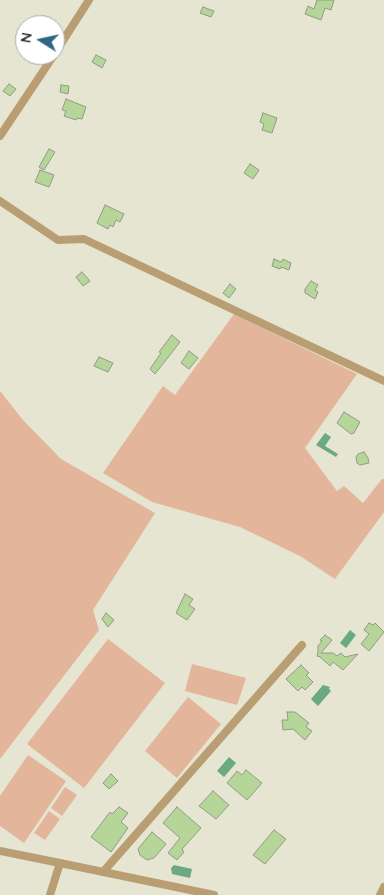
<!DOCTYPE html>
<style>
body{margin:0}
#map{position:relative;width:384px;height:895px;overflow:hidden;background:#e6e5d1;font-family:Quicksand,sans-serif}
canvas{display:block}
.north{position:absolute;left:15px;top:15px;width:50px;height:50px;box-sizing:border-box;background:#fff;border:1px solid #adaca9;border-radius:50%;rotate:280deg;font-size:14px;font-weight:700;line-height:20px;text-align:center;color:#313029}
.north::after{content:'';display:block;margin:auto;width:18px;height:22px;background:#326783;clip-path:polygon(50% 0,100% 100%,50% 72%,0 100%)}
</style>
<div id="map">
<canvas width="384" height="895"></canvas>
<div class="north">N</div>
</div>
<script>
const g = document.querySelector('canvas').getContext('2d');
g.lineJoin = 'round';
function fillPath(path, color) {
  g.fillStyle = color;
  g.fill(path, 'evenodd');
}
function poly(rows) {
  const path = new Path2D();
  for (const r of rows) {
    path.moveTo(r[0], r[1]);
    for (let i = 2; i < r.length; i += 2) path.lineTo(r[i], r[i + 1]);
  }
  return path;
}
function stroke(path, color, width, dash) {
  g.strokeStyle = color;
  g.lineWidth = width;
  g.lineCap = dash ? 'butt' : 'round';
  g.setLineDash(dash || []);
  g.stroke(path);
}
fillPath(poly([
 [234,314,357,374,305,448,337,491,344,486,363,503,382,479,384,479,384,512,335,579,300,556,240,527,152,502,103,473,163,386,175,395],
 [0,391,23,420,61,459,155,513,93,610,99,630,0,759],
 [108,639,165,683,84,788,27,744],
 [192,664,246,678,237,705,185,691],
 [188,697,221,724,177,778,145,751],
 [28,755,66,781,24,843,0,826,0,796],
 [65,787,77,795,62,816,51,808],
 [49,811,60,819,45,840,34,833]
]), '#e3b59a');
fillPath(poly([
 [325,433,331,437,325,446,338,454,336,457,316,445],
 [350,630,356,635,346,648,340,643],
 [323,685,330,687,329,689,331,691,318,706,311,699],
 [229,757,236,763,224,777,217,771],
 [174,865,192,869,190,878,172,874,171,868]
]), '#6aa982');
const building = poly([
 [317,0,334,0,331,10,325,8,321,20,305,14,308,6,314,9,317,0],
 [203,7,214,11,211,17,200,13,203,7],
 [96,55,106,60,102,68,92,62,96,55],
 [9,84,16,89,10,96,3,91,9,84],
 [61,85,69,86,68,94,60,92,61,85],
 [66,99,86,107,82,119,77,118,76,120,64,116,66,111,62,110,66,99],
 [263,113,277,118,272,133,262,130,264,124,260,122,263,113],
 [49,149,55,152,44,170,39,167,49,149],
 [250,164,259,170,253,179,244,173,250,164],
 [40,170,54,175,49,187,35,182,40,170],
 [105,205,124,214,120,222,116,220,113,227,110,225,108,229,97,223,105,205],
 [274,259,281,262,283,259,291,263,289,270,281,267,280,269,272,266,274,259],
 [82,272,90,281,83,286,76,277,82,272],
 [311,281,318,285,315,290,318,292,315,299,305,293,305,289,311,281],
 [230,284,236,289,229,298,223,293,230,284],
 [172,335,180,342,155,374,150,369,161,353,159,352,172,335],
 [189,351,198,358,189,369,181,363,189,351],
 [99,357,113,363,108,372,94,366,99,357],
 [344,412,360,422,354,433,351,434,337,423,344,412],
 [364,452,368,458,369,463,360,465,357,463,356,457,358,454,364,452],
 [185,594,193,599,189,605,195,609,187,620,176,613,185,594],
 [106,613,114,620,108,627,102,619,106,613],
 [369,623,373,625,375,623,384,632,369,651,361,644,369,634,364,630,369,623],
 [325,635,332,640,321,653,333,653,337,656,341,653,345,657,358,654,343,670,333,662,330,666,319,656,318,657,317,654,318,653,318,646,322,641,320,640,325,635],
 [301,665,309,673,306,675,313,682,305,690,302,687,298,691,286,679,301,665],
 [287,712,295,712,309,723,306,727,312,731,305,740,293,729,283,730,282,720,288,720,287,712],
 [246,770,262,783,247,800,227,783,237,771,242,775,246,770],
 [111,774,118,781,109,789,103,783,111,774],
 [213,791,229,805,216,819,199,806,213,791],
 [119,807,128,813,121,822,128,828,111,852,91,837,110,812,112,814,119,807],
 [177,807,201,828,182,849,184,852,177,860,168,853,180,838,163,823,177,807],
 [274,830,286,839,265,864,253,855,274,830],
 [152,832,166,844,154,858,147,860,140,855,138,849,152,832]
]);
fillPath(building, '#b6d598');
stroke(building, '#919a89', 1);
stroke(poly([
 [55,53,89,0],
 [0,136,54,55],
 [0,201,58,240,84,239,384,381],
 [0,851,60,863,50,895],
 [60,863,214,895],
 [103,872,302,645],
 [380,895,384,887]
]), '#ba9e73', 8);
</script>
